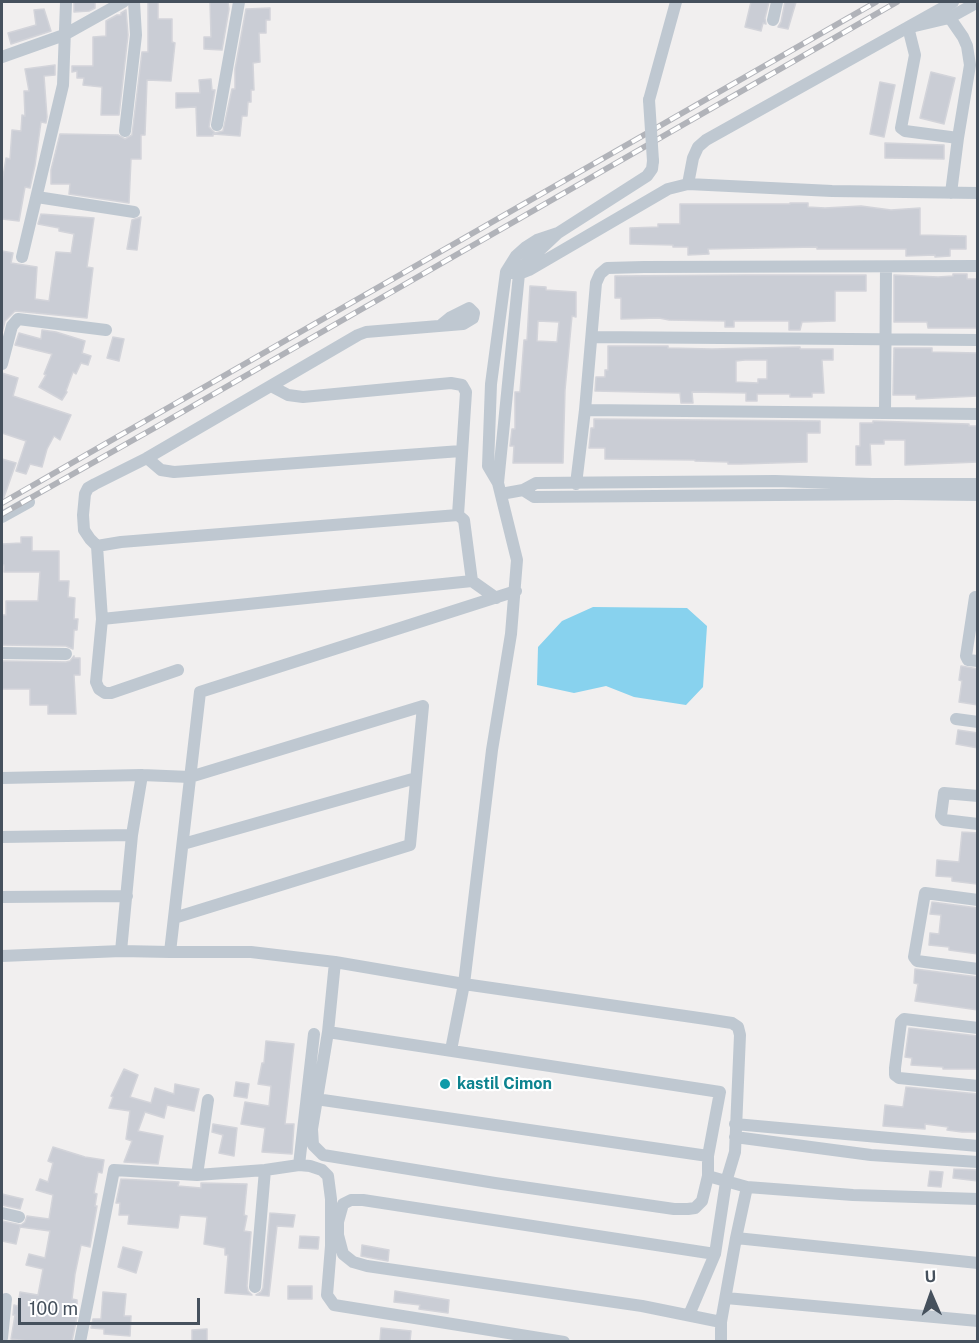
<!DOCTYPE html>
<style>
body{margin:0}
#map{position:relative;width:979px;height:1343px;overflow:hidden;background:#f1efef;font-family:"Public Sans",sans-serif}
canvas{display:block}
.frame{position:absolute;inset:0;border:3px solid #46515d;pointer-events:none}
.north{position:absolute;left:901px;top:1265px;width:60px;height:60px;-webkit-text-stroke:4px #fff;paint-order:stroke;rotate:358deg;font-size:16px;font-weight:700;line-height:24px;text-align:center;color:#46515d}
.north::after{content:'';display:block;margin:auto;width:21px;height:27px;background:#46515d;clip-path:polygon(50% 0,100% 100%,50% 72%,0 100%)}
.scale{position:absolute;left:18px;top:1298px;width:182px;height:27px;box-sizing:border-box;border:3px solid #46515d;border-top:0;padding-left:8px;font-size:18px;line-height:21px;white-space:nowrap;color:#46515d;-webkit-text-stroke:4px #fff;paint-order:stroke}
</style>
<div id="map">
<canvas width="979" height="1343"></canvas>
<div class="frame"></div>
<div class="north">U</div>
<div class="scale">100 m</div>
</div>
<script>
const g = document.querySelector('canvas').getContext('2d');
g.lineJoin = 'round';
function fillPath(path, color) {
  g.fillStyle = color;
  g.fill(path, 'evenodd');
}
function poly(rows) {
  const path = new Path2D();
  for (const r of rows) {
    path.moveTo(r[0], r[1]);
    for (let i = 2; i < r.length; i += 2) path.lineTo(r[i], r[i + 1]);
  }
  return path;
}
function stroke(path, color, width, dash) {
  g.strokeStyle = color;
  g.lineWidth = width;
  g.lineCap = dash ? 'butt' : 'round';
  g.setLineDash(dash || []);
  g.stroke(path);
}
function drawText(font, color, halo, rows, align = 'center') {
  g.font = font + ' "Public Sans",sans-serif';
  g.lineWidth = 4.5;
  g.setLineDash([]);
  g.textBaseline = 'middle';
  g.strokeStyle = halo;
  g.fillStyle = color;
  for (const [text, x, y, turn = 0] of rows) {
    g.save();
    g.translate(x, y);
    g.rotate((+turn || 0) * Math.PI / 180);
    g.textAlign = isNaN(turn) ? turn : align;
    if (halo) g.strokeText(text, 0, 0);
    g.fillText(text, 0, 0);
    g.restore();
  }
}
fillPath(poly([
 [593,607,687,608,707,626,703,687,686,705,634,697,606,686,574,693,537,685,538,647,562,621]
]), '#88d2ee');
const building = poly([
 [74,2,95,2,95,8,89,11,74,12,74,2],
 [148,2,158,2,158,19,172,19,172,42,175,43,171,81,147,80,145,135,141,135,141,159,131,159,129,203,69,194,70,184,51,184,51,170,60,134,118,135,125,139,132,135,142,52,148,52,148,2],
 [210,2,228,2,229,9,222,50,204,49,204,37,211,37,210,2],
 [751,2,769,2,765,18,766,24,763,23,761,31,745,27,751,2],
 [785,2,796,2,788,29,778,27,781,22,785,2],
 [270,8,270,20,266,20,266,33,259,33,260,62,253,63,254,90,251,90,251,102,248,102,247,116,242,116,240,136,213,134,213,136,197,136,196,107,176,108,176,93,200,93,199,80,211,79,212,90,215,90,209,127,215,133,223,131,232,89,235,89,235,69,246,9,270,8],
 [44,9,51,31,11,44,8,33,36,25,34,10,44,9],
 [126,10,128,35,119,115,101,115,102,87,83,85,84,78,77,78,77,71,72,72,72,66,93,66,93,37,106,36,106,21,117,15,121,15,121,13,126,10],
 [55,65,55,75,44,76,47,117,46,123,41,122,35,165,30,188,25,187,19,221,2,219,2,183,6,158,10,159,12,130,21,131,22,115,25,116,24,91,29,91,25,69,55,65],
 [931,72,955,78,944,124,920,118,931,72],
 [880,82,895,85,884,137,870,134,880,82],
 [885,143,944,145,944,159,885,158,885,143],
 [790,203,808,203,808,207,825,208,861,206,891,210,920,208,920,235,966,236,966,249,950,249,950,256,935,257,935,255,906,256,906,249,817,249,817,247,708,249,709,254,688,255,688,247,673,247,673,245,630,244,630,228,658,227,658,224,680,224,680,204,790,204,790,203],
 [41,214,94,218,87,267,93,268,87,318,15,311,5,321,2,333,2,251,13,253,11,263,37,267,35,299,49,301,56,252,71,253,74,234,59,231,59,228,38,224,41,214],
 [141,217,137,250,127,249,132,220,141,217],
 [953,274,967,274,967,279,978,279,978,328,928,328,927,322,894,322,894,275,938,277,953,276,953,274],
 [746,275,866,275,866,291,835,291,835,321,802,322,800,330,789,330,789,321,734,321,734,327,725,327,725,321,669,320,659,318,621,319,621,298,615,298,615,276,746,275],
 [530,286,546,287,546,290,576,292,576,317,572,316,565,390,563,463,513,463,514,446,510,446,512,429,515,429,515,392,520,392,524,340,527,340,530,286],
 [538,321,559,322,557,342,537,341,538,321],
 [42,330,56,332,85,341,82,353,91,356,88,365,81,363,76,374,73,372,66,391,67,392,62,400,39,387,46,375,44,374,52,354,15,345,19,333,41,339,42,330],
 [113,337,124,339,119,361,107,358,113,337],
 [608,346,668,346,668,348,712,349,800,347,800,349,833,349,833,360,822,360,824,393,812,393,812,397,790,397,790,394,757,394,757,401,746,401,746,393,692,392,693,403,681,403,680,393,595,391,596,377,605,377,605,370,608,370,608,346],
 [745,360,767,360,767,379,758,379,758,383,736,382,736,361,745,360],
 [894,348,932,348,932,352,978,353,978,396,916,399,916,395,893,395,894,348],
 [2,373,18,378,13,396,71,415,60,440,54,436,47,449,42,467,30,464,26,474,16,471,26,441,2,433,2,373],
 [594,419,820,421,820,433,807,433,807,462,741,464,728,464,728,462,695,461,695,460,605,459,605,448,589,448,591,428,594,428,594,419],
 [873,421,969,424,969,426,978,426,978,462,905,465,905,440,884,440,884,444,870,444,871,465,856,465,856,446,860,446,860,423,873,423,873,421],
 [2,459,16,463,3,500,2,499,2,459],
 [21,537,32,537,32,551,59,551,59,581,69,581,68,597,75,598,74,619,78,619,77,630,74,630,73,649,66,646,2,645,2,615,6,615,6,601,38,601,40,572,4,572,4,565,2,565,2,544,21,543,21,537],
 [74,656,74,658,80,658,80,675,74,675,76,714,48,714,48,705,30,705,30,689,2,689,2,661,66,662,70,661,74,656],
 [961,666,978,669,978,705,959,702,962,681,959,680,961,666],
 [958,730,978,733,978,748,956,744,958,730],
 [962,832,978,833,977,884,952,881,952,877,936,876,937,860,959,862,962,832],
 [932,902,978,908,978,954,949,950,949,947,929,945,930,933,939,934,941,915,930,914,932,902],
 [915,969,978,977,978,1010,915,1001,918,984,914,983,915,969],
 [909,1028,978,1036,978,1069,943,1069,943,1067,911,1065,912,1058,905,1057,909,1028],
 [266,1041,294,1044,285,1124,294,1124,292,1154,262,1152,265,1128,241,1124,245,1102,269,1106,271,1086,258,1084,262,1063,264,1063,266,1041],
 [124,1069,138,1075,130,1097,151,1103,155,1088,174,1094,175,1084,199,1089,194,1111,167,1105,164,1118,145,1112,138,1131,163,1136,158,1164,124,1162,132,1141,126,1139,130,1111,109,1108,113,1097,111,1096,124,1069],
 [236,1082,249,1084,247,1098,234,1096,236,1082],
 [906,1087,978,1094,978,1132,962,1132,947,1130,948,1127,925,1124,925,1129,883,1126,885,1105,903,1107,906,1087],
 [213,1124,237,1128,234,1156,219,1153,223,1135,212,1132,213,1124],
 [53,1147,85,1157,104,1160,102,1173,98,1172,94,1193,97,1194,95,1206,97,1206,90,1247,81,1245,75,1274,72,1299,77,1300,77,1317,72,1341,27,1341,11,1339,15,1315,13,1315,14,1305,18,1306,20,1292,38,1295,43,1269,26,1265,29,1254,45,1258,50,1231,20,1227,16,1244,2,1241,2,1221,21,1225,25,1222,27,1216,49,1219,53,1195,36,1190,40,1179,48,1182,53,1163,48,1161,53,1147],
 [954,1169,978,1170,978,1181,953,1178,954,1169],
 [930,1171,943,1172,941,1187,928,1186,930,1171],
 [121,1179,179,1182,178,1186,201,1188,201,1183,247,1184,244,1215,247,1216,244,1231,251,1232,247,1286,248,1291,252,1295,225,1293,228,1255,225,1255,225,1248,204,1244,207,1217,180,1215,178,1228,128,1224,129,1215,119,1215,120,1203,116,1203,121,1179],
 [2,1194,23,1199,20,1209,2,1205,2,1194],
 [270,1213,295,1215,293,1227,277,1226,269,1296,256,1295,261,1292,263,1288,270,1213],
 [300,1236,319,1237,318,1249,299,1248,300,1236],
 [362,1245,389,1250,388,1261,361,1256,362,1245],
 [123,1247,142,1252,136,1273,118,1267,123,1247],
 [288,1286,312,1286,312,1299,288,1299,288,1286],
 [395,1291,449,1300,448,1313,419,1309,420,1305,394,1302,395,1291],
 [103,1292,126,1294,124,1316,131,1316,130,1336,104,1334,104,1329,91,1328,93,1319,101,1319,103,1292],
 [381,1328,411,1331,410,1341,380,1341,381,1328],
 [207,1329,207,1341,192,1341,192,1330,207,1329]
]);
fillPath(building, '#cacdd5');
stroke(building, '#d3d4da', 1.5);
stroke(poly([
 [943,8,963,37,967,46,970,65,958,138,951,193],
 [773,20,777,2],
 [915,26,949,18,978,2],
 [908,27,915,55,901,128,905,131,958,138],
 [2,57,64,35,123,2],
 [649,100,676,2],
 [217,125,239,2],
 [125,131,136,35,134,2],
 [688,184,693,158,698,147,706,140,953,2],
 [37,197,134,212],
 [22,257,63,85,66,2],
 [886,267,885,413,978,414],
 [506,272,519,274,529,270,668,189,688,184,832,191,978,193],
 [592,337,978,340],
 [2,364,12,326,18,319,106,330],
 [271,386,288,395,303,397,451,383,462,385,466,392,458,515,121,542,97,546,90,539,84,530,83,515,85,494,88,488,95,484,147,458,358,335,366,332,463,324,473,318,474,313,469,308,451,317,440,326],
 [585,410,885,413],
 [147,458,161,470,174,472,461,451],
 [498,483,519,274,524,265,558,233,647,176,652,169,653,161],
 [576,484,585,410,596,283,600,274,607,268,644,267,978,266],
 [523,490,534,497,897,494,978,495],
 [501,494,523,490,536,483,775,481,872,484,978,484],
 [458,515,464,520,472,581],
 [2,517,29,502],
 [97,546,102,619,96,682,99,689,105,693,111,693,178,670],
 [978,598,975,597,966,656,968,660,978,661],
 [102,619,472,581,496,598],
 [2,653,66,654],
 [956,719,978,722],
 [2,778,142,775,190,777,423,706,410,845,174,918],
 [978,796,944,793,941,816,944,820,978,824],
 [2,837,132,835],
 [183,844,416,778],
 [2,897,127,896],
 [978,900,925,893,914,957,917,961,978,969],
 [121,951,132,835,142,775],
 [2,956,121,951,170,952],
 [335,962,251,952,170,952,200,692,516,591],
 [978,1028,904,1019,901,1022,895,1068,895,1075,899,1078,978,1086],
 [328,1032,720,1092,708,1156,708,1176,702,1201,695,1208,688,1209,674,1209,495,1183,323,1155,313,1145,312,1129,328,1032,335,962,464,984,706,1019,732,1023,738,1027,740,1035,735,1152,726,1182,715,1254,689,1315],
 [451,1050,464,984,492,750,511,634,517,560,498,483,488,466,491,384,506,272,516,256,526,247,537,240,558,233],
 [316,1099,708,1156],
 [735,1124,978,1146],
 [735,1137,871,1155,978,1162],
 [299,1165,314,1034],
 [197,1175,208,1100],
 [708,1176,747,1187,853,1195,978,1199],
 [2,1213,19,1217],
 [736,1238,978,1263],
 [715,1254,363,1200,351,1200,343,1204,338,1222,338,1235,343,1254,353,1262,367,1266,642,1306,721,1322],
 [255,1287,265,1170],
 [726,1298,978,1321],
 [2,1338,6,1299],
 [80,1342,114,1170,197,1175,265,1170,299,1165,310,1166,322,1170,328,1176,331,1199,331,1246,327,1295,334,1305,564,1342],
 [721,1342,721,1322,736,1238,747,1187]
]), '#bfc8d1', 12);
const rail = poly([
 [2,503,876,2],
 [2,514,158,426,897,2]
]);
stroke(rail, '#b1b3b9', 6);
stroke(rail, '#fff', 4, [11]);
stroke(poly([
 [649,100,653,161]
]), '#bfc8d1', 12);
for (const [x, y, r, color] of [
 [445,1084,6,"#0f9aa8"]
]) {
  const dot = new Path2D();
  dot.arc(x, y, r, 0, 2 * Math.PI);
  g.fillStyle = color;
  g.fill(dot);
  stroke(dot, '#fff', 2);
}
drawText('bold 16px', '#0d838f', '#fff', [
 ["kastil Cimon",457,1084]
], 'left');
</script>
